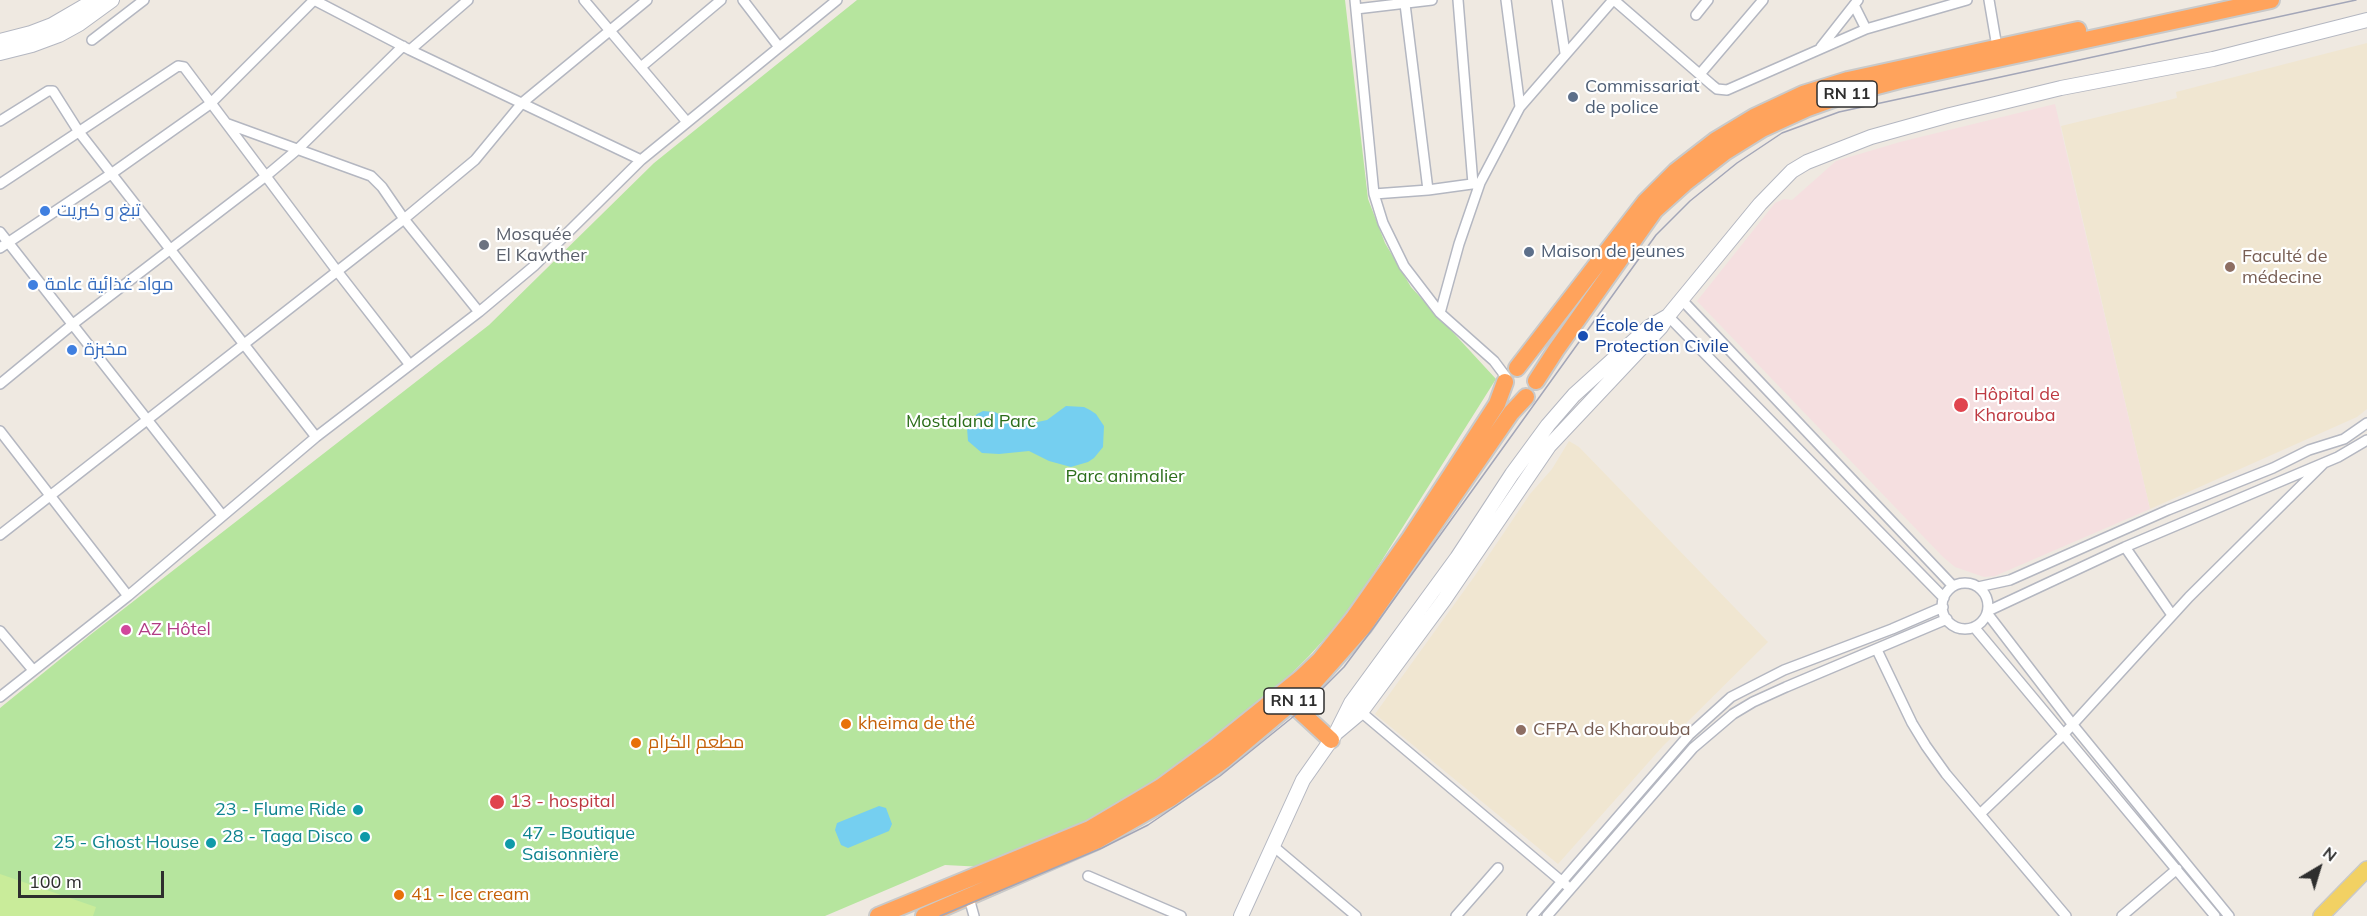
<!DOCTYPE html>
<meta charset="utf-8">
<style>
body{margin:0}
#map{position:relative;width:2367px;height:916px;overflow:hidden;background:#efe9e1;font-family:Mulish,sans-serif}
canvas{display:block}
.north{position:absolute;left:2289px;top:838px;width:60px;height:60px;-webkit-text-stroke:4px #fff;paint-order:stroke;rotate:38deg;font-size:16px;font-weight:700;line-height:24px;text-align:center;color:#2e2e2e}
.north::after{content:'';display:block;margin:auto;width:21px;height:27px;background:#2e2e2e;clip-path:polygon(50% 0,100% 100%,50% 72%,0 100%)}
.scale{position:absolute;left:18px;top:871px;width:146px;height:27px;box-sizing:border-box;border:3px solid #2e2e2e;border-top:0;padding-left:8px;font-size:18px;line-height:21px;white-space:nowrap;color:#2e2e2e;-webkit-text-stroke:4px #fff;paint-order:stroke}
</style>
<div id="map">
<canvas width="2367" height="916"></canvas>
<div class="north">N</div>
<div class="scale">100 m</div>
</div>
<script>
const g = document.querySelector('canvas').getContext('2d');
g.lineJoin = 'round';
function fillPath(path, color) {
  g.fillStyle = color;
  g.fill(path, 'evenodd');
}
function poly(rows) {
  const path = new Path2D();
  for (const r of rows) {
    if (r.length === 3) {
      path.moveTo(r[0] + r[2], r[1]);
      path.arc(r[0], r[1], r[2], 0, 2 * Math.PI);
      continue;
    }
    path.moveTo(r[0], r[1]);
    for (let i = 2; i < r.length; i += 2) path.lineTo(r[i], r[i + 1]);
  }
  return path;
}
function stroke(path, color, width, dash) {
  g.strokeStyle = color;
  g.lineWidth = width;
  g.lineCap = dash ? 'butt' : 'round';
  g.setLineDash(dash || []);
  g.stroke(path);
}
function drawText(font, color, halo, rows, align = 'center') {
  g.font = font + ' Mulish,Cairo,sans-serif';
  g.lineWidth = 4.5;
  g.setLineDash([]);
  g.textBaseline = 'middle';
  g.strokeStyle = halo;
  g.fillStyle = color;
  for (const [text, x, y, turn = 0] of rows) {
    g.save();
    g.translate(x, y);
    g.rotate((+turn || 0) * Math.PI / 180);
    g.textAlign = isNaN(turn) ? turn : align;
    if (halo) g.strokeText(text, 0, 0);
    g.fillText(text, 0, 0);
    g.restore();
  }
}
fillPath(poly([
 [2367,43,2367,409,2357,417,2150,509,2061,126,2177,98,2176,92],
 [1569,441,1579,447,1768,642,1663,746,1558,864,1375,714,1474,577,1530,494,1552,469]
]), '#f0e6d1');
fillPath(poly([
 [2055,104,2150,509,1995,576,1984,577,1955,567,1943,557,1697,301,1775,203,1784,199,1792,200,1836,161,1900,142]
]), '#f5dfe0');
fillPath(poly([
 [857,0,1345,0,1368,199,1385,243,1411,287,1496,379,1372,576,1338,624,1309,656,1280,685,1220,736,1145,792,1088,824,984,867,945,865,825,916,0,916,0,708,90,635,489,325,654,163]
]), '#b6e59e');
fillPath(poly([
 [0,874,96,907,93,916,0,916]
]), '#c9ec9a');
fillPath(poly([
 [1066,406,1084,407,1090,410,1096,414,1104,426,1103,447,1094,458,1088,462,1071,467,1049,461,1029,451,999,454,982,453,968,441,967,428,969,423,977,414,983,411,995,412,1012,421,1028,424,1047,420],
 [879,806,886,808,892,824,889,831,848,848,841,845,835,830,837,823]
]), '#75cff0');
const street = poly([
 [314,0,410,50,641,160],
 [584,0,687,122],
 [743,0,779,47],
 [1355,0,1374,194,1383,223,1404,266,1440,313,1494,361,1506,377],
 [1458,0,1473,184],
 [1506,0,1520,107],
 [1557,0,1565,53],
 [1614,0,1712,85,1717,89,1727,90,1866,29,1967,0],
 [1989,0,1997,47],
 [1405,4,1428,190],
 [1854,5,1866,29],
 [1356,9,1432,0],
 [1696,15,1708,0],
 [92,40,144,0],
 [1821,47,1858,0],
 [410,50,468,0],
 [641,67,721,0],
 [1700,74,1763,0],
 [0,121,48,91,53,91,79,132,316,437],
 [228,124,371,176,382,187,404,219,479,312],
 [0,184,178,66,184,67,337,271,410,365],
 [1374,194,1428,190,1479,183],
 [0,232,222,515],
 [0,248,111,174,210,104,314,0],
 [1682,300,1953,586],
 [1440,313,1459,244,1480,183,1520,107,1613,0],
 [1668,316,1944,598],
 [0,384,73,324,266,176,298,149,403,46],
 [0,431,128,596],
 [0,535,404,219,475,160,522,103,647,0],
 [2125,547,2172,615],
 [1965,606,23],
 [1978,587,2010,580,2168,510,2273,468,2309,450,2344,439,2367,423],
 [1988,611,2125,547,2338,457,2367,440],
 [1987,613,2073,725,2229,916],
 [1974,627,2215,916],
 [0,631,33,670],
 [1877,650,1912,723,1926,746,1946,774,2066,916],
 [0,697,128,596,316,437,479,312,534,266,641,160,837,0],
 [1361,712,1566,885],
 [1980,814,2063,735,2189,597,2324,463],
 [1272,845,1356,916],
 [1088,876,1181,916],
 [969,898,974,916],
 [1456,916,1498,868],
 [1532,916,1689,735,1731,697,1784,670,1892,629,1943,607],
 [1547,916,1693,748,1733,714,1753,702,1786,687,1947,619],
 [2122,916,2177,869]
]);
const secondary = poly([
 [0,41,31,33,52,25,95,0],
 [0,53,32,45,59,35,79,24,112,0],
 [1668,316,1661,327,1549,446,1444,600,1361,712,1336,733,1351,703,1457,558,1512,474,1548,425,1574,395,1649,327,1668,316],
 [1668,316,1760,204,1792,171,1807,162,1871,137,1950,115,2061,88,2213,59,2367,20],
 [1241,916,1303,780,1336,733]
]);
const primary = poly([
 [2321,916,2367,869]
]);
const highway = poly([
 [1517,368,1645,202,1676,171,1716,140,1754,117,1803,94,1848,80,2078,30],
 [1536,381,1556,350,1655,210,1685,183,1725,152,1762,129,1808,108,1850,93,1900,80,2271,0],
 [1291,703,1331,740],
 [878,916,1090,829,1161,787,1214,748,1301,678,1320,660,1353,619,1410,538,1497,404,1505,382],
 [924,916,1096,841,1171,798,1224,760,1282,711,1310,687,1364,626,1511,413,1526,397]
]);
stroke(street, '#b4b7c1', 12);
stroke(secondary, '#b4b7c1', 16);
stroke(primary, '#c9c9c9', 18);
stroke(highway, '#c9c9c9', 20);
stroke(street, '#fff', 9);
stroke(secondary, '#fff', 14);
stroke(primary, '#f2d163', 15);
stroke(highway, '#ffa35c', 16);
stroke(poly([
 [940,916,1102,848,1148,825,1220,776,1299,712,1344,667,1374,627,1656,235,1690,201,1737,163,1782,133,1839,112,2356,0]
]), '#a3a6b8', 1.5);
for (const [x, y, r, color] of [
 [1573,97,6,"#5c6f8a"],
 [45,211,6,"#3f7fe0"],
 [484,245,6,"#6b7280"],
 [1529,252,6,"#5c6f8a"],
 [2230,267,6,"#8d6e63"],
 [33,285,6,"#3f7fe0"],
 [1583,336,6,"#1a4fb4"],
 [72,350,6,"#3f7fe0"],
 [1961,405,8,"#e0444e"],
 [126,630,6,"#d1479c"],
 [846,724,6,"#e8710a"],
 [1521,730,6,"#8d6e63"],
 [636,743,6,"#e8710a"],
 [497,802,8,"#e0444e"],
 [358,810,6,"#0f9aa8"],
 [365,837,6,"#0f9aa8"],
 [211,843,6,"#0f9aa8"],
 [510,844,6,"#0f9aa8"],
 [399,895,6,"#e8710a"]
]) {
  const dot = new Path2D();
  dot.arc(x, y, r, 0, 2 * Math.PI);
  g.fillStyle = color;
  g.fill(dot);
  stroke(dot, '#fff', 2);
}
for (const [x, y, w] of [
 [1847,94,60],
 [1294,701,60]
]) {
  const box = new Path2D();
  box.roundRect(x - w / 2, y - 13, w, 26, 4.5);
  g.fillStyle = '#fff';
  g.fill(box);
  stroke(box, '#2e2e2e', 1.5);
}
drawText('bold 16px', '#2e2e2e', null, [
 ["RN 11",1847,94],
 ["RN 11",1294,701]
]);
drawText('18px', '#4e5e75', '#fff', [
 ["Commissariat",1585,87],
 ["de police",1585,108],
 ["Maison de jeunes",1541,252]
], 'left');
drawText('18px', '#366cbe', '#fff', [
 ["تبغ و كبريت",57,211],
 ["مواد غذائية عامة",45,285],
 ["مخبزة",84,350]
], 'left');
drawText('18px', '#5b616d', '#fff', [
 ["Mosquée",496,235],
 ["El Kawther",496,256]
], 'left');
drawText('18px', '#785e54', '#fff', [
 ["Faculté de",2242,257],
 ["médecine",2242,278],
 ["CFPA de Kharouba",1533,730]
], 'left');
drawText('18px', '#164399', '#fff', [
 ["École de",1595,326],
 ["Protection Civile",1595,347]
], 'left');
drawText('18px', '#be3a42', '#fff', [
 ["Hôpital de",1974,395],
 ["Kharouba",1974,416],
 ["13 - hospital",510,802]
], 'left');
drawText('18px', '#2c6e1b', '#fff', [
 ["Mostaland Parc",971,422],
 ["Parc animalier",1125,477]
]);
drawText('18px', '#b23c85', '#fff', [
 ["AZ Hôtel",138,630]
], 'left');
drawText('18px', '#c56008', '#fff', [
 ["kheima de thé",858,724],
 ["مطعم الكرام",648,743],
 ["41 - Ice cream",411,895]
], 'left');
drawText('18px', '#0d838f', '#fff', [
 ["23 - Flume Ride",346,810],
 ["47 - Boutique",522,834,"left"],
 ["Saisonnière",522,855,"left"],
 ["28 - Taga Disco",353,837],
 ["25 - Ghost House",199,843]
], 'right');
</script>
